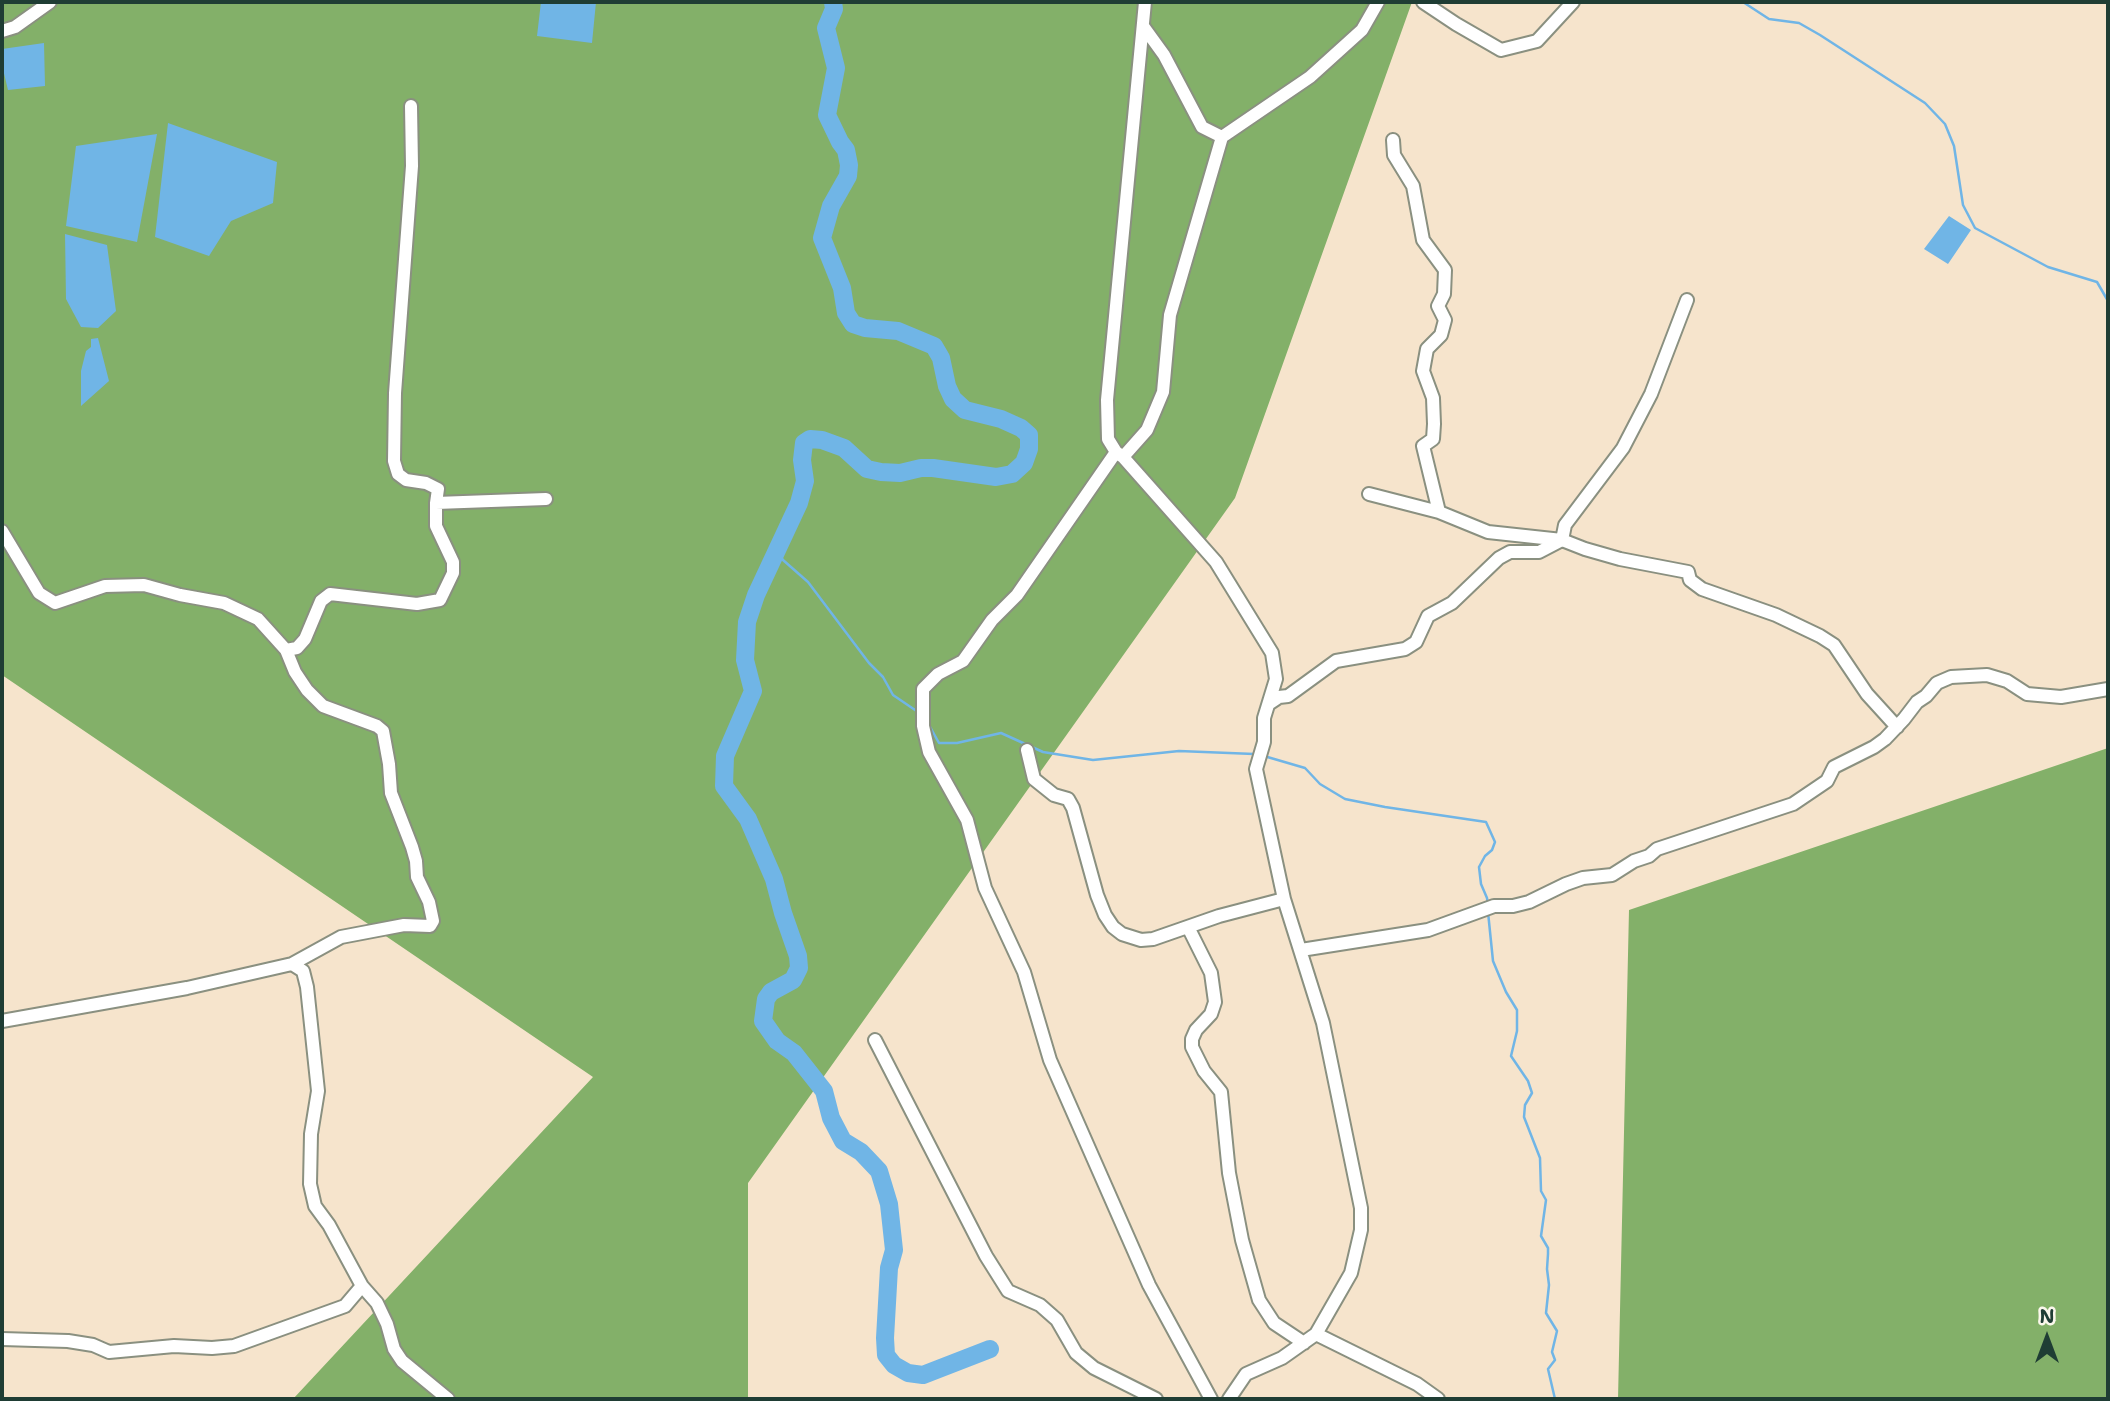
<!DOCTYPE html>
<style>
body{margin:0}
#map{position:relative;width:2110px;height:1401px;overflow:hidden;background:#f6e4cc;font-family:"Shantell Sans",sans-serif}
canvas{display:block}
.frame{position:absolute;inset:0;border:4px solid #1f3d34;pointer-events:none}
.north{position:absolute;left:2012px;top:1303px;width:70px;height:70px;-webkit-text-stroke:5px #fbf7ec;paint-order:stroke;rotate:0deg;font-size:19px;font-weight:700;line-height:28px;text-align:center;color:#1f3d34}
.north::after{content:'';display:block;margin:auto;width:24px;height:32px;background:#1f3d34;clip-path:polygon(50% 0,100% 100%,50% 72%,0 100%)}
</style>
<div id="map">
<canvas width="2110" height="1401"></canvas>
<div class="frame"></div>
<div class="north">N</div>
</div>
<script>
const g = document.querySelector('canvas').getContext('2d');
g.lineJoin = 'round';
function fillPath(path, color) {
  g.fillStyle = color;
  g.fill(path, 'evenodd');
}
function poly(rows) {
  const path = new Path2D();
  for (const r of rows) {
    path.moveTo(r[0], r[1]);
    for (let i = 2; i < r.length; i += 2) path.lineTo(r[i], r[i + 1]);
  }
  return path;
}
function stroke(path, color, width, dash) {
  g.strokeStyle = color;
  g.lineWidth = width;
  g.lineCap = dash ? 'butt' : 'round';
  g.setLineDash(dash || []);
  g.stroke(path);
}
fillPath(poly([
 [2,2,1412,2,1235,498,748,1183,748,1399,293,1399,593,1077,2,675],
 [2108,748,2108,1399,1618,1399,1629,910]
]), '#83b069');
fillPath(poly([
 [541,2,596,2,592,43,537,36],
 [44,43,45,86,8,90,2,65,2,49],
 [168,123,277,162,273,203,231,221,209,256,155,237],
 [157,134,137,242,66,226,76,146],
 [1949,216,1971,230,1948,264,1924,249],
 [65,234,107,245,116,311,98,328,81,327,66,299],
 [98,338,109,381,81,406,81,371,86,351,91,347,91,339]
]), '#70b5e6');
stroke(poly([
 [1743,2,1769,19,1799,23,1820,35,1925,103,1945,124,1954,146,1963,205,1975,228,2048,267,2097,282,2108,301],
 [777,549,783,560,808,582,869,663,883,677,893,695,918,712],
 [929,725,939,743,957,743,1001,733,1043,752,1093,760,1179,751,1254,754],
 [1264,756,1305,768,1320,784,1345,799,1385,807,1486,822,1495,842,1492,850,1485,856,1479,867,1481,884,1487,898,1488,905],
 [1488,912,1493,961,1506,992,1517,1010,1517,1031,1511,1056,1528,1081,1532,1093,1525,1105,1524,1117,1540,1158,1541,1191,1546,1200,1541,1236,1548,1248,1548,1254,1547,1269,1549,1285,1546,1313,1557,1331,1552,1352,1555,1360,1548,1369,1555,1399]
]), '#70b5e6', 2.5);
stroke(poly([
 [833,2,834,9,826,28,836,68,827,115,840,142,846,150,849,165,848,176,831,206,822,238,842,288,846,313,853,324,865,328,898,331,934,346,941,358,947,386,953,399,965,410,1001,419,1021,428,1029,435,1029,449,1024,463,1012,474,996,477,933,468,921,468,900,473,881,472,867,469,844,448,822,440,810,439,804,443,802,460,805,481,799,503,756,595,747,622,745,660,753,691,725,756,724,786,748,819,774,879,783,913,798,956,799,968,793,980,771,992,766,999,763,1021,777,1041,794,1053,824,1091,831,1118,843,1141,861,1152,879,1171,889,1204,894,1250,889,1268,885,1338,886,1355,894,1365,908,1373,923,1375,990,1349]
]), '#70b5e6', 18);
const minor = poly([
 [1145,2,1107,400,1108,439,1116,452,1123,457,1216,562,1272,653,1276,679,1264,718,1264,742,1256,769,1284,899,1323,1023,1361,1208,1361,1230,1351,1273,1316,1334,1282,1358,1246,1374,1229,1399],
 [1423,2,1456,24,1501,50,1537,41,1573,2],
 [2,31,15,27,50,2],
 [411,106,412,166,395,393,394,461,398,474,406,480,426,483,438,489,436,503],
 [1222,137,1310,77,1362,30,1378,2],
 [1393,140,1394,155,1413,186,1423,240,1445,270,1444,294,1438,306,1445,320,1441,335,1427,349,1423,371,1433,398,1434,424,1433,439,1423,446,1439,512],
 [1116,452,1017,595,992,620,963,661,938,674,923,689,923,726,929,752,967,820,985,888,1024,972,1050,1060,1149,1285,1211,1399],
 [1123,457,1147,430,1163,392,1170,315,1222,137,1202,127,1164,55,1143,26],
 [1369,494,1439,512,1488,532,1562,540,1565,525,1623,448,1651,394,1687,300],
 [2,531,39,593,55,603,105,586,144,585,180,595,224,603,258,619,286,650,295,672,307,690,323,706,377,726,383,731,389,764,391,793,412,847,416,861,417,877,429,902,433,921,430,926,404,925,341,937,292,964,303,971,307,987,318,1091,311,1134,310,1184,315,1206,329,1225,362,1286,345,1306,234,1346,212,1348,174,1346,109,1352,93,1345,68,1341,2,1339],
 [286,650,297,648,305,639,321,601,330,594,417,604,440,600,453,573,453,562,436,526,436,503,546,499],
 [1270,703,1279,697,1288,696,1336,661,1405,649,1416,642,1428,616,1452,603,1499,558,1510,552,1539,552,1562,540,1585,549,1620,559,1688,572,1690,580,1702,589,1776,615,1820,636,1834,645,1867,694,1897,727],
 [1027,750,1034,779,1054,795,1068,799,1073,808,1097,895,1105,915,1113,927,1122,934,1141,940,1153,939,1219,916,1284,899],
 [1188,927,1211,973,1215,1002,1211,1014,1196,1030,1192,1039,1192,1047,1204,1071,1221,1092,1229,1173,1242,1240,1259,1300,1274,1323,1304,1343],
 [1301,950,1428,930,1494,906,1513,906,1529,902,1566,884,1583,878,1612,875,1634,861,1649,856,1657,849,1793,804,1827,781,1834,767,1874,747,1885,739,1904,719,1917,702,1926,696,1937,683,1951,677,1987,675,2007,681,2027,694,2061,697,2108,689],
 [2,1021,187,988,292,964],
 [875,1040,986,1256,1008,1291,1040,1305,1057,1320,1076,1353,1094,1368,1156,1399],
 [362,1286,377,1303,387,1324,394,1349,402,1361,448,1399],
 [1316,1334,1417,1384,1438,1399]
]);
stroke(minor, '#8a9080', 16);
stroke(minor, '#fff', 12);
</script>
